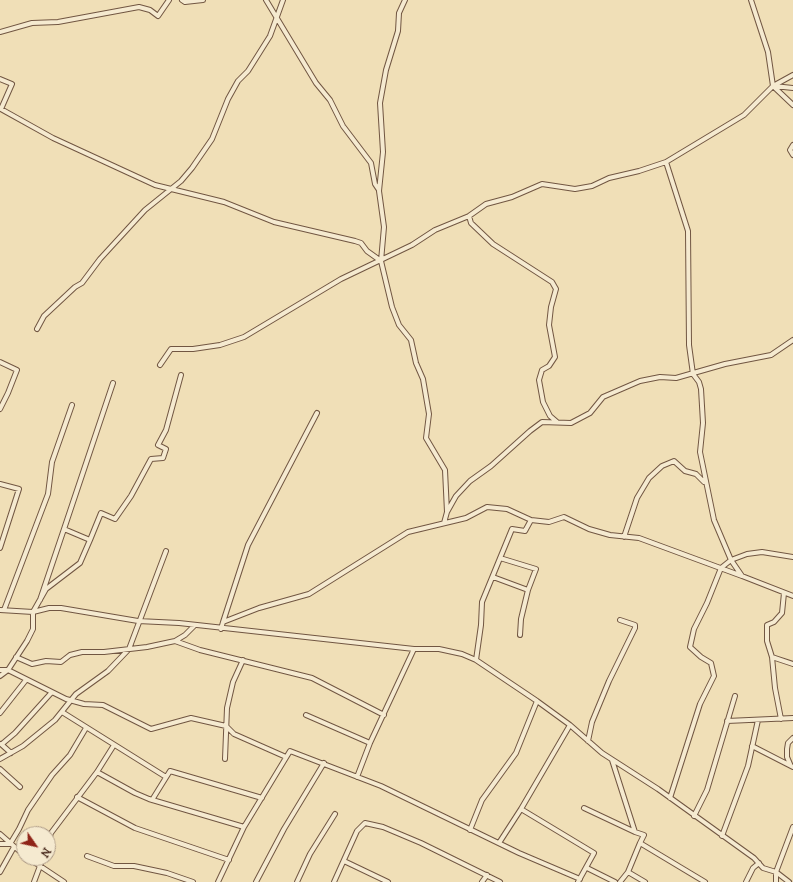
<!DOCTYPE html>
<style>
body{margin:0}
#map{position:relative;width:793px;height:882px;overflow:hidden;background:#f0dfb7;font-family:"IM FELL DW Pica",serif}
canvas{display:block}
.north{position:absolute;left:16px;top:826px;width:40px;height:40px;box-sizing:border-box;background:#f5ead0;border:1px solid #af9c88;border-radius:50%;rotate:124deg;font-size:11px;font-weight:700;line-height:16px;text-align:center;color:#47281b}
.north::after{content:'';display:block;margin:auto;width:14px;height:18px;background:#8f2418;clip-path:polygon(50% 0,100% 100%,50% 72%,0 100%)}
</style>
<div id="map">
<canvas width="793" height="882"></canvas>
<div class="north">N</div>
</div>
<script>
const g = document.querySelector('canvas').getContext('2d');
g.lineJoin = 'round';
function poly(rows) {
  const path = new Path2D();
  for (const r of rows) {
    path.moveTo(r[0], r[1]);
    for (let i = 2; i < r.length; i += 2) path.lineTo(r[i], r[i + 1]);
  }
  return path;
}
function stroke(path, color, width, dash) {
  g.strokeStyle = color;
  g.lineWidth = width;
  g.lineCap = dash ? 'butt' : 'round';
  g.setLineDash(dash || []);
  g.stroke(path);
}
const street = poly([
 [182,0,185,2,203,0],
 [266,0,316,83,330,100,343,126,371,163,375,184,379,190],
 [405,0,399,13,398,31,386,70,380,103,383,152,379,191,384,227,381,261,392,307,399,325,411,340,416,363,423,379,429,414,426,438,445,470,447,512],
 [751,0,768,52,773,86,793,105],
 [0,32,32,23,58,22,139,7,150,10,158,16,169,0],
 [0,79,12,84,1,109,53,138,155,185,224,202,274,222,355,241,361,243,367,251,381,261],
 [774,86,793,88],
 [793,145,790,150,793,155],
 [666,162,688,231,689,345,693,374,699,382,701,389,703,423,700,452,714,520,731,560,742,576,793,596],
 [469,216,471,223,493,244,552,282,556,289,551,307,549,325,555,357,549,366,542,370,539,380,543,402,550,416,557,422],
 [37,329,44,316,75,287,82,283,100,259,145,210,181,181,192,168,212,139,228,99,238,81,248,71,270,36,283,0],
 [0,362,17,370,8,393,0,409],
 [160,365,171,349,193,349,220,345,244,337,341,279,412,245,435,230,469,216,486,204,512,197,542,184,575,189,592,186,609,178,639,171,666,162,744,115,773,86,793,75],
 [0,484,19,489,0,548],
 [444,523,447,512,456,496,470,481,491,466,530,431,542,422,571,423,590,413,603,397,640,381,660,377,676,378,725,364,771,355,793,340],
 [64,529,113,383],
 [624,537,637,498,649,478,662,466,674,461,685,471,696,474,704,482],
 [90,540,101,513,115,519,131,496,151,459,163,458,166,449,158,445,166,430,181,375],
 [500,558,536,569,528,590],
 [493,577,528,590,521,619,520,635],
 [0,610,33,612,49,608,61,608,138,621,179,623,414,649,439,649,462,654,476,660,537,701,570,725,602,753,658,789,754,858,763,868,776,872,789,882],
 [4,610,48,494,52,462,72,405],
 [223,622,248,545,317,413],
 [221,629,223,622,259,608,309,594,408,532,466,518,487,507,507,509,531,520,549,522,564,517,589,529,610,535,639,538,742,576],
 [175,641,200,650,312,678,384,715],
 [16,657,32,664,46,661,61,662,70,655,82,652,104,652,147,647,175,641,185,635,194,626],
 [772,657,793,664],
 [476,660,481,625,482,602,512,529,525,531,531,520],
 [0,670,8,670,66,699,84,704,103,705,151,729,191,718,226,726,234,734,286,757],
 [0,676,8,670,27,641,33,629,33,612,46,589,80,563,90,540,64,529,40,600],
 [62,712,166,777],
 [0,713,26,680],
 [306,715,370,743],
 [781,719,775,688,772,657,767,641,767,625,774,622,782,613,784,593],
 [727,721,793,718],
 [588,741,592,722,609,681,635,628,635,625,620,620],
 [1,744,11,753],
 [2,744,15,733,52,692],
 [752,746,793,767],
 [0,759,23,746,55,720,76,694,108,671,129,649,166,551],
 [225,759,227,708,233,682,243,660],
 [612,760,635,832,644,835,640,843],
 [790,764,787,757,787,749,788,743,793,738],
 [0,769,20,787],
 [97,772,135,793,149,799,244,827],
 [357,777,370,743,414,649],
 [77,797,135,828,229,860],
 [670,798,700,704,714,676,711,663,701,657,690,647,694,629,707,603,721,568,731,560,747,554,762,552,793,557],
 [152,800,170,771,262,798],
 [584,808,635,832],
 [521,809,594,853,578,882],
 [694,816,707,790,735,696],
 [470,830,482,800,516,753,537,701],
 [0,834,24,855],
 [722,836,748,766,758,720],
 [48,842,51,833,97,772,114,745],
 [499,843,521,809,570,725],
 [0,844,10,844,19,829,28,810,52,775,70,755,86,728],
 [87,856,114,866,134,866,167,873,193,882],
 [28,858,64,882],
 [344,861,388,882],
 [587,868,615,882],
 [0,872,14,847],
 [628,872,640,843,705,882],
 [34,882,43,858],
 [218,882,244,827,290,751,381,786,519,853,580,879],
 [256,882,284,829,324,763],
 [297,882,310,854,335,814],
 [334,882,357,831,365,823,383,827,421,843,500,882],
 [482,882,487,875],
 [620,882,628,872,645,882],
 [746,882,753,868,759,863],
 [776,882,776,872,793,827]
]);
stroke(street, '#715642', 6);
stroke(street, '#f5ead0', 4);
</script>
